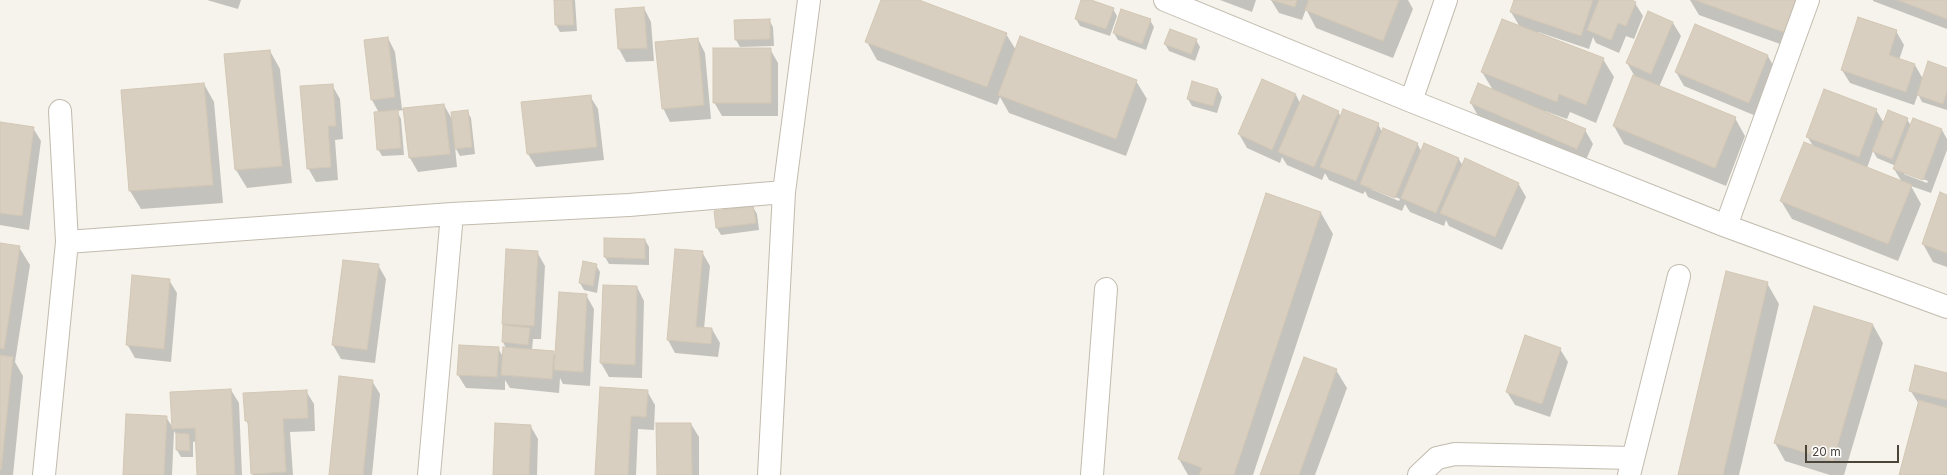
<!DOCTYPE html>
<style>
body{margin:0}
#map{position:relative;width:1947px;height:475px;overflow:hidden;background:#f6f3ec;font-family:Inter,sans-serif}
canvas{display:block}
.scale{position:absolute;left:1805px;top:445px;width:94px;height:18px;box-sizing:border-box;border:2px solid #4b4439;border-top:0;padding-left:5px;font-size:12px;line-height:14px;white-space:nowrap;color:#4b4439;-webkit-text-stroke:3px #fff;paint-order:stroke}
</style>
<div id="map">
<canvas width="1947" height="475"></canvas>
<div class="scale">20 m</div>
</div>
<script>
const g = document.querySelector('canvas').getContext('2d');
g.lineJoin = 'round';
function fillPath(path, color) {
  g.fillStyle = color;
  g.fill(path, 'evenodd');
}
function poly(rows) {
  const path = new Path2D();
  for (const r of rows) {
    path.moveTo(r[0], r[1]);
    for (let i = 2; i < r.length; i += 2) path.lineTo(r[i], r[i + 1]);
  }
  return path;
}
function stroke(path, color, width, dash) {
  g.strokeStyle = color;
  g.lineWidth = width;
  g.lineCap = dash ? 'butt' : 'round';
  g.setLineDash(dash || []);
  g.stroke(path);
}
fillPath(poly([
 [207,0,241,0,238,9],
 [555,0,575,0,577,31,560,32,556,25],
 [882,0,916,0,1006,34,1016,50,1136,81,1147,99,1126,156,1009,113,1000,97,997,105,877,60,867,42],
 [1083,0,1088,0,1113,9,1117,16,1110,36,1080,26,1076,19],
 [1220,0,1256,0,1252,12],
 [1271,0,1308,0,1309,2,1310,0,1408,0,1413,9,1393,58,1316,28,1306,9,1302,20,1279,13],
 [1515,0,1629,0,1635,3,1643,16,1634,39,1626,36,1619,53,1596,43,1593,37,1589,49,1538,32,1538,34,1603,59,1614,77,1596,123,1570,112,1567,119,1545,111,1544,112,1585,130,1593,144,1585,162,1478,116,1471,103,1493,90,1482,72,1520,27,1511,12],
 [1690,0,1814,0,1797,50,1699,15],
 [1873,0,1947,0,1947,29,1873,1],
 [644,8,651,22,654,61,626,62,619,49],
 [1648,13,1673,23,1681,36,1659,87,1735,118,1745,136,1726,186,1624,144,1614,126,1634,75,1627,63],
 [769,20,773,27,774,46,740,47,736,40,735,21],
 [1150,20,1154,27,1146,50,1118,40,1114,33],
 [1896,31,1904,45,1899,60,1915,65,1923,79,1947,69,1947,110,1922,102,1918,94,1914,105,1850,83,1842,70],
 [388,38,395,52,402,109,444,105,453,121,467,111,471,118,475,154,460,156,455,147,457,167,418,172,410,158,404,110,397,111,401,119,404,155,382,156,378,149,379,113,372,100],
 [698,39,705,53,711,119,670,122,663,108],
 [1196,40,1200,47,1195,61,1169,51,1165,44],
 [770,49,778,63,778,116,722,116,714,102],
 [270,51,280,69,292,183,247,188,236,170],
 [1768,56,1775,69,1756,116,1684,86,1676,72],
 [204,84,214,102,223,203,141,209,130,191,122,90],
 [332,85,340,99,343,139,335,140,338,180,316,182,308,168],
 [1218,90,1222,97,1217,113,1192,106,1188,99],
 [1296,95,1300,103,1338,112,1341,117,1378,124,1382,132,1417,143,1421,151,1458,158,1463,166,1518,183,1526,197,1502,250,1449,226,1446,220,1444,226,1410,212,1405,204,1402,211,1368,197,1365,191,1363,194,1329,180,1325,173,1322,180,1287,165,1282,157,1280,163,1247,148,1239,134],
 [1371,187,1400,199,1399,201,1371,189],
 [590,96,598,109,604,160,536,167,528,154,522,103],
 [1876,110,1884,123,1907,119,1911,126,1942,130,1947,139,1947,150,1931,193,1911,186,1921,204,1898,261,1792,219,1781,201,1813,146,1807,136],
 [1873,151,1877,158,1896,166,1894,169,1902,182,1867,168],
 [1904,172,1928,181,1927,183,1904,174],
 [0,123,33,128,41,141,29,230,0,225],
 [1267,195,1321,213,1333,234,1253,475,1188,475,1179,459],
 [1947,196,1947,267,1933,262,1923,244],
 [753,207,757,214,759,230,721,235,717,228],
 [645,240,649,247,649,265,609,264,605,257],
 [0,244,19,247,30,265,15,362,23,376,13,475,0,475],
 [537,252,545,266,541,339,533,339,532,350,553,352,556,357,586,295,594,309,590,386,563,384,560,378,559,393,510,388,505,380,505,390,466,388,458,375,498,348,503,357,506,348,503,342,503,324],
 [702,252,710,266,704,329,712,329,720,343,718,357,675,353,668,340],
 [344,261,378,265,386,279,375,363,341,359,333,345],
 [596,265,600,272,597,293,584,290,580,283],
 [169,280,177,293,171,362,135,358,127,344],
 [1767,283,1779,304,1739,475,1680,475],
 [604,286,637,287,644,301,642,378,609,377,601,363],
 [1873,325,1883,343,1844,475,1830,475,1785,461,1775,443],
 [1560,349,1568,362,1550,417,1515,405,1507,392],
 [1336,370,1347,388,1315,475,1261,475],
 [1947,374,1947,475,1900,475,1919,404,1910,390],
 [372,381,380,394,372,475,331,475],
 [601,388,647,391,655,405,654,430,638,429,636,475,596,475],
 [231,390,239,403,242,475,198,475,197,441,193,442,193,457,181,457,177,450,177,436,174,431,172,475,124,475,166,417,173,428],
 [306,391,314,404,315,431,290,432,293,475,253,475,250,428,246,420],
 [691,424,699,437,699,475,658,475],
 [530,425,538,439,537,475,494,475]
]), '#0003');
const building = poly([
 [554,0,572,0,574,25,555,25,554,0],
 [881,0,919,0,1007,33,987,87,865,42,881,0],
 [1081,0,1091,0,1114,8,1106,29,1075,19,1081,0],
 [1271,0,1297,0,1295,7,1271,0],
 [1309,0,1399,0,1383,41,1305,10,1309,0],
 [1514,0,1593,0,1581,36,1510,12,1514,0],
 [1599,0,1632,0,1636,2,1626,26,1618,23,1611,40,1587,30,1599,0],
 [1695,0,1798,0,1786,33,1695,0],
 [1898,0,1947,0,1947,19,1898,0],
 [644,7,647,48,618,49,615,9,644,7],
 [1121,9,1151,19,1142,44,1113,33,1121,9],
 [1648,11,1673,22,1651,74,1626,63,1648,11],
 [1858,17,1897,30,1889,55,1915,64,1906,92,1841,70,1858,17],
 [770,19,770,39,735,40,734,20,770,19],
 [1502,19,1604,58,1586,105,1559,94,1557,102,1481,72,1502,19],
 [1695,24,1768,55,1749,103,1675,72,1695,24],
 [1170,29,1197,39,1191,54,1164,44,1170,29],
 [1020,36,1137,80,1116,139,998,95,1020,36],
 [388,37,395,97,371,100,364,40,388,37],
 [698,38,704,105,662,109,655,42,698,38],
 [713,48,771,48,771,103,713,103,713,48],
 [270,50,282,166,235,170,224,54,270,50],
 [1928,61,1947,68,1947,91,1943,104,1917,95,1928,61],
 [1633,75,1736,117,1715,168,1613,126,1633,75],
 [1262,79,1296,94,1272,150,1238,134,1262,79],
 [1192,81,1218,89,1213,106,1187,99,1192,81],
 [204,83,213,185,129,191,121,90,204,83],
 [1478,83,1586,129,1577,149,1470,103,1478,83],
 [333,84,336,126,328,126,331,167,307,169,300,86,333,84],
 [1824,89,1877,109,1859,157,1806,137,1824,89],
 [591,95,597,147,527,154,521,102,591,95],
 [1303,95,1339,111,1314,167,1278,152,1303,95],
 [444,104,450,154,409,158,403,108,444,104],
 [1343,109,1379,123,1356,181,1320,167,1343,109],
 [398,110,401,148,377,150,374,112,398,110],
 [468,110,472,147,455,149,451,112,468,110],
 [1888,110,1908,118,1892,159,1872,151,1888,110],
 [1913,118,1942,129,1923,180,1893,169,1913,118],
 [0,122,34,127,22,216,0,213,0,122],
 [1383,128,1418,143,1395,198,1360,184,1383,128],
 [1804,142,1912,185,1888,244,1780,201,1804,142],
 [1424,143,1459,158,1436,213,1401,198,1424,143],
 [1465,158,1519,183,1495,237,1440,213,1465,158],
 [1940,192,1947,195,1947,253,1922,244,1940,192],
 [1266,193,1321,212,1234,475,1199,475,1202,468,1178,459,1266,193],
 [753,206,756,223,716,228,714,211,753,206],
 [604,238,645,239,645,259,604,257,604,238],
 [0,243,20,246,4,349,0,348,0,243],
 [506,249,538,251,534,326,502,324,506,249],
 [675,249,703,251,696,327,712,328,711,344,667,340,675,249],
 [343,260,379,264,367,350,332,345,343,260],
 [583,261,597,264,593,286,579,283,583,261],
 [1726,271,1768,282,1723,475,1678,475,1726,271],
 [132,275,170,279,164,349,126,345,132,275],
 [603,285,637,286,635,365,600,363,603,285],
 [559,292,587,294,583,372,554,370,559,292],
 [1814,306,1873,324,1833,461,1774,443,1814,306],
 [503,325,530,328,528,345,502,342,503,325],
 [1525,335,1561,348,1542,404,1506,392,1525,335],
 [459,345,499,347,497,377,457,375,459,345],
 [503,347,554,351,552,379,501,375,503,347],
 [0,355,13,357,1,470,0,470,0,355],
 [1304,357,1337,369,1299,475,1260,475,1304,357],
 [1915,365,1947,373,1947,400,1909,391,1915,365],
 [339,376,373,380,363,475,329,475,339,376],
 [600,387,648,390,646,417,631,416,628,475,595,475,600,387],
 [231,389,235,475,197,475,195,428,172,429,170,392,231,389],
 [307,390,308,418,283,419,286,472,251,474,248,421,245,421,243,393,307,390],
 [1919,400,1947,408,1947,475,1899,475,1919,400],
 [126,414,167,416,164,475,123,475,126,414],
 [495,423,531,425,529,475,493,475,495,423],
 [656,423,691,423,692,475,657,475,656,423],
 [176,433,189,434,190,451,176,450,176,433]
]);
fillPath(building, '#d8cfc1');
stroke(building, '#d3c7b4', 1);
const minor = poly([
 [1165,0,1411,101,1726,226,1947,307],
 [1411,101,1446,0],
 [1726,226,1808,0],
 [67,242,452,214,629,205,784,192],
 [44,475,67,242,60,111],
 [429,475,452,214],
 [769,475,784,192,809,0],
 [1092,475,1106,289],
 [1419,475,1437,458,1455,454,1633,458],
 [1629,475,1679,276]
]);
stroke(minor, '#c2bbae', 24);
stroke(minor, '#fff', 22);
</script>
